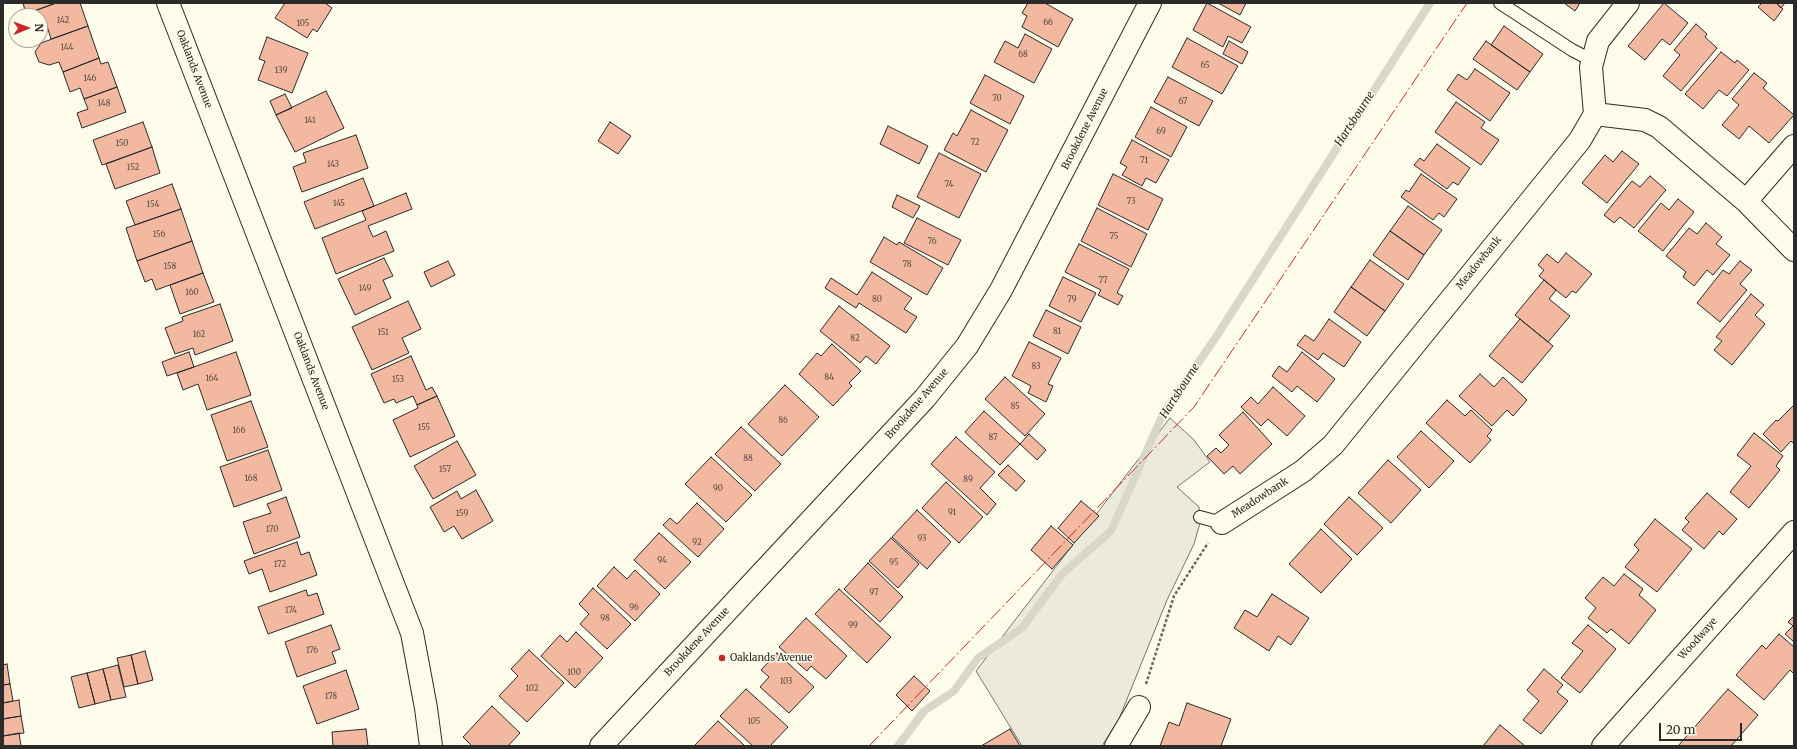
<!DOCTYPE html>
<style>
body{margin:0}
#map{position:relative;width:1797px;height:749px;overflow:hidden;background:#fdfbea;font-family:Merriweather,serif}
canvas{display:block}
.frame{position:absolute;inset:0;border:4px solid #2b2b2b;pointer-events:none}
.north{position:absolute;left:8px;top:8px;width:40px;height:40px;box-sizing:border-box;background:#fdfbea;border:1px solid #a9a89e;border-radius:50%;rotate:89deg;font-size:11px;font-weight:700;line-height:16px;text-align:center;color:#2b2b2b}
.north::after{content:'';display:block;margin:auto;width:14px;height:18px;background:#c62828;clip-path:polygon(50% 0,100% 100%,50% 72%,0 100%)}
.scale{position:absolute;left:1659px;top:723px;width:83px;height:18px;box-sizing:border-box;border:2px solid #2b2b2b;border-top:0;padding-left:5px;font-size:12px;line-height:14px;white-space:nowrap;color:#2b2b2b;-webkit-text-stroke:3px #fdfbea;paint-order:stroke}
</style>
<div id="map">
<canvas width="1797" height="749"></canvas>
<div class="frame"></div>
<div class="north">N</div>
<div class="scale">20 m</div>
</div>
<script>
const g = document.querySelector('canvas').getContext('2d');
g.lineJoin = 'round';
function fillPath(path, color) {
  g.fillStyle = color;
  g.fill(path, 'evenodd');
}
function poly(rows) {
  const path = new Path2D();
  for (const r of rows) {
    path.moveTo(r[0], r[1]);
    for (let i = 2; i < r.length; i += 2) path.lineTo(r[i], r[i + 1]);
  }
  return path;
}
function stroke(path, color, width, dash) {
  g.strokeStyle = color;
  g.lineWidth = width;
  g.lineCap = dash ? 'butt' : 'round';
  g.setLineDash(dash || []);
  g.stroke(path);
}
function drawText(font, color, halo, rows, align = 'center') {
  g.font = font + ' Merriweather,serif';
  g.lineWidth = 3;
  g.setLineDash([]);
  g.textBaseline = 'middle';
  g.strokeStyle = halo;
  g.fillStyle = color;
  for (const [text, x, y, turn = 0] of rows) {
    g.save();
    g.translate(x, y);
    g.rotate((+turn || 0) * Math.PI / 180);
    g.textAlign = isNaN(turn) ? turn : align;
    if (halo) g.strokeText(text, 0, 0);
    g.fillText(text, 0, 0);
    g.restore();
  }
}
const green = poly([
 [1170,418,1194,440,1210,462,1177,487,1199,507,1200,523,1194,544,1167,600,1119,719,1102,746,1022,746,976,671,1170,418]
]);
fillPath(green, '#ecebdb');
stroke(green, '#74746e', 1);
stroke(poly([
 [898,746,924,711,954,691,978,658,1022,628,1062,574,1111,531,1163,414,1216,337,1430,3]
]), '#d8d7c9', 8);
const building = poly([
 [23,3,56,3,26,14,23,3],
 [56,3,80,3,88,26,51,39,47,26,40,29,40,16,27,16,26,14,56,3],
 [285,3,325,3,332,8,317,32,313,29,307,38,275,18,285,3],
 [1028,3,1045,3,1073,19,1058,47,1022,27,1027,16,1022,13,1028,3],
 [1207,3,1251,27,1242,43,1228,36,1223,47,1193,30,1207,3],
 [1218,3,1246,3,1240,15,1218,3],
 [1564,3,1580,3,1575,11,1564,3],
 [1664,3,1688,23,1670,45,1662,39,1645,60,1628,46,1664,3],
 [1762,3,1776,3,1783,9,1774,21,1758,7,1762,3],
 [1776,3,1785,3,1781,8,1776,3],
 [1696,24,1707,34,1705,37,1717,48,1681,91,1663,76,1680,55,1674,50,1696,24],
 [88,26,99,58,63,72,59,62,49,65,39,62,35,52,41,43,88,26],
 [1504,26,1543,54,1530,72,1491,45,1504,26],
 [1025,34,1052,49,1034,83,994,62,1005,41,1018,48,1025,34],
 [267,37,308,53,292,93,258,80,265,61,259,59,267,37],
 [1187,38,1238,66,1222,94,1172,67,1187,38],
 [1229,41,1248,52,1242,64,1223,54,1229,41],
 [1486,41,1530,72,1517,90,1473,59,1486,41],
 [1721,52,1735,63,1737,60,1749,70,1727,96,1719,90,1703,109,1685,94,1721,52],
 [99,58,101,64,108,62,117,87,84,99,80,88,70,92,63,72,99,58],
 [1475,69,1510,93,1490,121,1447,90,1458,74,1467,80,1475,69],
 [1754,73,1767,83,1763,88,1794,115,1769,143,1749,126,1739,139,1722,125,1739,105,1732,99,1754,73],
 [985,75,1024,96,1010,124,970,103,985,75],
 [1168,77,1213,101,1199,126,1154,102,1168,77],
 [117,87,126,112,82,128,77,113,88,109,84,99,117,87],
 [326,91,344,128,295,152,276,115,326,91],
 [285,94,292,108,276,115,270,101,285,94],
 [1456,102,1485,122,1481,128,1499,140,1481,165,1435,132,1456,102],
 [1151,107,1187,127,1171,157,1135,137,1151,107],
 [971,110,1008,130,986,172,944,150,953,133,957,136,971,110],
 [143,122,152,147,102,165,93,140,143,122],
 [610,122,631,136,618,154,598,141,610,122],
 [888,126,928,146,919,164,880,144,888,126],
 [356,135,368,168,302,192,293,167,306,162,303,153,356,135],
 [1132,140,1169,160,1156,183,1146,178,1142,186,1122,175,1127,167,1120,163,1132,140],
 [1437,144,1470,168,1458,185,1453,182,1447,189,1414,165,1420,158,1424,161,1437,144],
 [152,147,160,173,115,189,106,164,152,147],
 [1622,151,1639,164,1607,203,1582,183,1605,155,1613,162,1622,151],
 [939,153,981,174,959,218,917,197,939,153],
 [1113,174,1163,199,1148,230,1098,205,1113,174],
 [1421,174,1457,199,1444,217,1439,213,1433,220,1401,197,1406,190,1409,192,1421,174],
 [1650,176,1666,190,1634,228,1620,217,1614,223,1604,215,1632,181,1640,187,1650,176],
 [363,178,374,206,315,229,304,202,363,178],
 [172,184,181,209,135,225,126,201,172,184],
 [406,193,412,209,368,226,373,237,386,231,394,251,336,274,322,238,366,220,362,211,406,193],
 [897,195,920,206,913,218,892,207,897,195],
 [1678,199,1694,212,1663,251,1638,231,1661,203,1669,210,1678,199],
 [1408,206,1442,230,1424,255,1390,231,1408,206],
 [1097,208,1147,234,1131,267,1081,241,1097,208],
 [181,209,192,241,137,261,126,228,181,209],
 [917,218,961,240,948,265,904,243,917,218],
 [1706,223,1722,237,1716,244,1730,255,1713,275,1707,270,1694,286,1683,277,1686,272,1666,256,1689,228,1697,234,1706,223],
 [1390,231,1424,255,1408,280,1373,255,1390,231],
 [884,237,897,245,899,242,943,268,927,295,870,262,884,237],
 [192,241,203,273,156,290,152,279,145,282,137,261,192,241],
 [1079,244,1129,269,1117,293,1123,296,1118,305,1098,295,1101,290,1065,272,1079,244],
 [1566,253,1592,274,1576,293,1572,291,1566,298,1539,276,1544,270,1538,265,1547,254,1558,263,1566,253],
 [384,258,393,276,383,280,391,298,355,315,338,279,384,258],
 [1370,260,1404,284,1385,311,1351,287,1370,260],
 [448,261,455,275,431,287,424,272,448,261],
 [1740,261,1752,270,1740,284,1747,290,1720,322,1697,303,1723,270,1729,274,1740,261],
 [872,272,912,298,904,309,917,317,906,333,859,303,856,308,825,288,831,278,857,295,872,272],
 [203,273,214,302,180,314,170,285,203,273],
 [1063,277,1096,293,1081,322,1049,306,1063,277],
 [1544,280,1556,290,1549,299,1570,316,1548,342,1515,315,1544,280],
 [1351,287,1385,311,1367,336,1334,312,1351,287],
 [1751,294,1764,305,1755,315,1765,324,1732,365,1714,350,1722,341,1716,337,1751,294],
 [408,301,421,329,402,338,409,353,372,370,352,327,408,301],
 [220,304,233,341,195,355,193,348,175,354,165,328,183,321,182,317,220,304],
 [839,306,890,346,876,364,866,356,860,363,820,331,839,306],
 [1046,310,1081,327,1068,354,1033,336,1046,310],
 [1329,319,1361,342,1344,367,1323,353,1318,360,1297,345,1305,335,1314,341,1329,319],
 [1520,319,1553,346,1522,383,1489,356,1520,319],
 [1029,342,1061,358,1048,384,1053,386,1046,402,1028,393,1031,386,1012,376,1029,342],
 [832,344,861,371,849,383,852,386,833,406,799,374,817,353,821,356,832,344],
 [189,352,194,367,167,376,162,362,189,352],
 [236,352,251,395,207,410,198,384,183,390,177,373,236,352],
 [1302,352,1335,379,1317,402,1297,386,1292,392,1272,376,1279,366,1287,372,1302,352],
 [411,356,426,390,432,387,437,396,417,405,413,396,396,403,394,399,384,403,371,374,411,356],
 [1480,374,1494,387,1503,377,1527,400,1513,416,1507,410,1492,426,1459,396,1480,374],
 [1005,377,1045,414,1025,436,985,399,1005,377],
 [785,385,819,417,782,456,748,424,785,385],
 [1273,387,1305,416,1287,436,1268,419,1261,426,1241,407,1251,397,1258,404,1273,387],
 [437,396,455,436,410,457,393,420,418,408,417,405,437,396],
 [1447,400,1465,416,1471,410,1492,430,1487,436,1491,440,1470,463,1426,423,1447,400],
 [251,401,268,447,227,461,211,415,251,401],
 [1794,405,1794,444,1791,441,1781,452,1763,434,1776,420,1778,421,1794,405],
 [984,411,1020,444,1000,465,965,432,984,411],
 [1243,412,1272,444,1240,474,1233,466,1224,474,1207,456,1216,448,1221,453,1229,445,1219,435,1243,412],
 [741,427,781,464,755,491,715,454,741,427],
 [1421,431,1454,461,1429,488,1397,457,1421,431],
 [1754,433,1783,456,1776,466,1780,470,1749,508,1730,492,1751,466,1737,455,1754,433],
 [1029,434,1046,450,1037,460,1020,444,1029,434],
 [956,437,995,472,980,488,996,504,987,515,931,464,956,437],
 [457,441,476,475,433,499,414,466,457,441],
 [268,450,282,490,234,507,220,467,268,450],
 [711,457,752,495,726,522,685,484,711,457],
 [1388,460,1421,490,1391,523,1358,493,1388,460],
 [1008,465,1025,481,1016,491,998,475,1008,465],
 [946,482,983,517,959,543,922,508,946,482],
 [476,490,493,521,462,539,454,526,444,532,430,507,457,491,461,499,476,490],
 [1707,493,1737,519,1723,535,1719,531,1704,549,1682,530,1689,522,1685,518,1707,493],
 [286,497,300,537,254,554,243,522,271,513,267,504,286,497],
 [1349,497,1383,528,1357,555,1324,524,1349,497],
 [1081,501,1099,516,1074,543,1058,528,1081,501],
 [697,503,724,529,698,557,663,525,670,518,677,524,697,503],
 [917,510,951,542,927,569,892,537,917,510],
 [1655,519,1692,549,1657,592,1625,567,1639,550,1634,545,1655,519],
 [1051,526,1073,545,1052,569,1031,550,1051,526],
 [1321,529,1352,559,1321,593,1289,564,1321,529],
 [659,533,691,562,665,589,634,560,659,533],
 [891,538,919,564,898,588,869,561,891,538],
 [297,542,301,555,309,552,317,575,270,592,262,569,249,574,244,561,297,542],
 [868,563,903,597,880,622,844,589,868,563],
 [614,567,627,579,635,570,660,594,635,621,597,586,614,567],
 [1624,574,1643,589,1639,595,1656,610,1629,644,1611,629,1607,633,1588,618,1596,608,1585,598,1603,577,1614,586,1624,574],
 [593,588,631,624,607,649,580,624,589,614,579,604,593,588],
 [839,589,891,637,867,663,815,614,839,589],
 [306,590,308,596,317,593,324,614,268,634,258,607,306,590],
 [1272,594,1309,618,1291,645,1278,636,1269,651,1234,628,1245,610,1257,617,1272,594],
 [1794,616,1794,642,1785,634,1793,626,1788,622,1794,616],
 [806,618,847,656,826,679,811,666,807,671,779,647,806,618],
 [331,625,340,649,332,652,336,663,297,677,285,642,331,625],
 [1588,625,1616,649,1580,693,1561,678,1583,651,1572,643,1588,625],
 [576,632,603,658,575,688,541,656,560,635,567,642,576,632],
 [1779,634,1794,647,1794,674,1790,670,1764,700,1736,675,1762,645,1766,649,1779,634],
 [529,650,564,683,527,722,499,696,518,676,511,669,529,650],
 [145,651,153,680,138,684,131,655,145,651],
 [777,653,814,687,789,713,760,687,769,677,761,670,777,653],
 [131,655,138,684,124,687,117,658,131,655],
 [7,664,10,684,3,685,3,665,7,664],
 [118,665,126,697,111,700,103,669,118,665],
 [103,669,111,700,95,704,87,673,103,669],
 [1544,669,1563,685,1557,692,1568,701,1541,734,1523,720,1539,701,1527,690,1544,669],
 [346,670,359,709,317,724,303,686,346,670],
 [87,673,95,704,79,708,71,677,87,673],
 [914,676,930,691,912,711,896,695,914,676],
 [10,684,13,701,3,703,3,685,10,684],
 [746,689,788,727,770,746,753,746,720,716,746,689],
 [1728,689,1758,715,1731,746,1678,746,1728,689],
 [19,700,21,716,3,719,3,703,19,700],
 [1187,703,1231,719,1221,746,1160,746,1169,722,1179,726,1187,703],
 [492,706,520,733,508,746,472,746,463,737,492,706],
 [21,716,24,733,3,736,3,719,21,716],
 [718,721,745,746,694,746,718,721],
 [1500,725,1525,746,1483,746,1500,725],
 [366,729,368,746,333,746,332,732,366,729],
 [1010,729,1020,746,981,746,1010,729],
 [19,733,21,746,3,746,3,736,19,733]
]);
fillPath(building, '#f2b8a0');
stroke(building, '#2b2b2b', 1);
const service = poly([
 [1500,3,1572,50,1593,61],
 [1200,517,1222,523]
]);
const minor = poly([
 [168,3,412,633,426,708,431,746],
 [1595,114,1645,120,1659,127,1746,201,1794,250],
 [1595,114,1591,67,1598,41,1628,3],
 [1746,201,1794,146],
 [1222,523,1303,471,1333,445,1580,140,1595,114],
 [1116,746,1139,707],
 [1603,746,1794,532]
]);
const secondary = poly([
 [601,746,925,398,967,346,1001,290,1150,3]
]);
stroke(service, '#2b2b2b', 14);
stroke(minor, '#2b2b2b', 24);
stroke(secondary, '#2b2b2b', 24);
stroke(poly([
 [1146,684,1174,596,1208,543]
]), '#6a6964', 2.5, [3, 2]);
stroke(service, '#fdfbea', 12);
stroke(minor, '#fdfbea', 22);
stroke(secondary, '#fdfbea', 22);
stroke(poly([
 [869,746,1194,407,1467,3]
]), '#c62828', 1, [14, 3, 2, 3]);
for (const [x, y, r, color] of [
 [722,658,4,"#c62828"]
]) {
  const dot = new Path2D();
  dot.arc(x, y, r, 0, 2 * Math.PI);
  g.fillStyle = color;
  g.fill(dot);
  stroke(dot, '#fdfbea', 1.5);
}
drawText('8px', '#5d4e48', null, [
 ["142",63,21],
 ["66",1048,23],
 ["105",303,24],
 ["144",67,48],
 ["68",1023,55],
 ["65",1205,66],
 ["139",281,71],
 ["146",90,79],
 ["70",997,99],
 ["67",1183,102],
 ["148",104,104],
 ["141",310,121],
 ["69",1161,132],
 ["72",975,143],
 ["150",122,144],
 ["71",1144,161],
 ["143",333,165],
 ["152",133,168],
 ["74",949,185],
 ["73",1131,202],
 ["145",339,204],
 ["154",153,205],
 ["156",159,235],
 ["75",1114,237],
 ["76",932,242],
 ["78",907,265],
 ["158",170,267],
 ["77",1103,281],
 ["149",365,289],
 ["160",192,293],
 ["80",877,300],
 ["79",1072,300],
 ["81",1057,332],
 ["151",383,333],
 ["162",199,335],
 ["82",855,339],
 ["83",1036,367],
 ["84",829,378],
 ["164",212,379],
 ["153",398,380],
 ["85",1015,407],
 ["86",783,421],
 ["155",424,428],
 ["166",239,431],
 ["87",993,438],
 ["88",748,459],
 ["157",445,470],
 ["168",251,479],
 ["89",968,480],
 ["90",718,489],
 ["91",952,513],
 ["159",462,514],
 ["170",272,530],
 ["93",922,539],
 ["92",697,543],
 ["94",662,561],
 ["95",894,563],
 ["172",280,565],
 ["97",874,593],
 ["96",634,608],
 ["174",291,611],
 ["98",605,619],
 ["99",853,626],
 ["176",312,651],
 ["100",574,673],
 ["103",786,682],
 ["102",532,689],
 ["178",331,697],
 ["105",754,722]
]);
drawText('10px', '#2b2b2b', '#fdfbea', [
 ["Oaklands Avenue",194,69,69],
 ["Brookdene Avenue",1085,129,-63],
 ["Meadowbank",1479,263,-51],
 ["Oaklands Avenue",311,371,69],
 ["Brookdene Avenue",917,404,-49],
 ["Meadowbank",1260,498,-33],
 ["Woodwaye",1698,639,-48],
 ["Brookdene Avenue",697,642,-47]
]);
drawText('10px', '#2b2b2b', '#fdfbea', [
 ["Oaklands Avenue",730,658]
], 'left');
drawText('italic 11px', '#2b2b2b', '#fdfbea', [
 ["Hartsbourne",1355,119,-57],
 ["Hartsbourne",1180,391,-57]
]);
</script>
